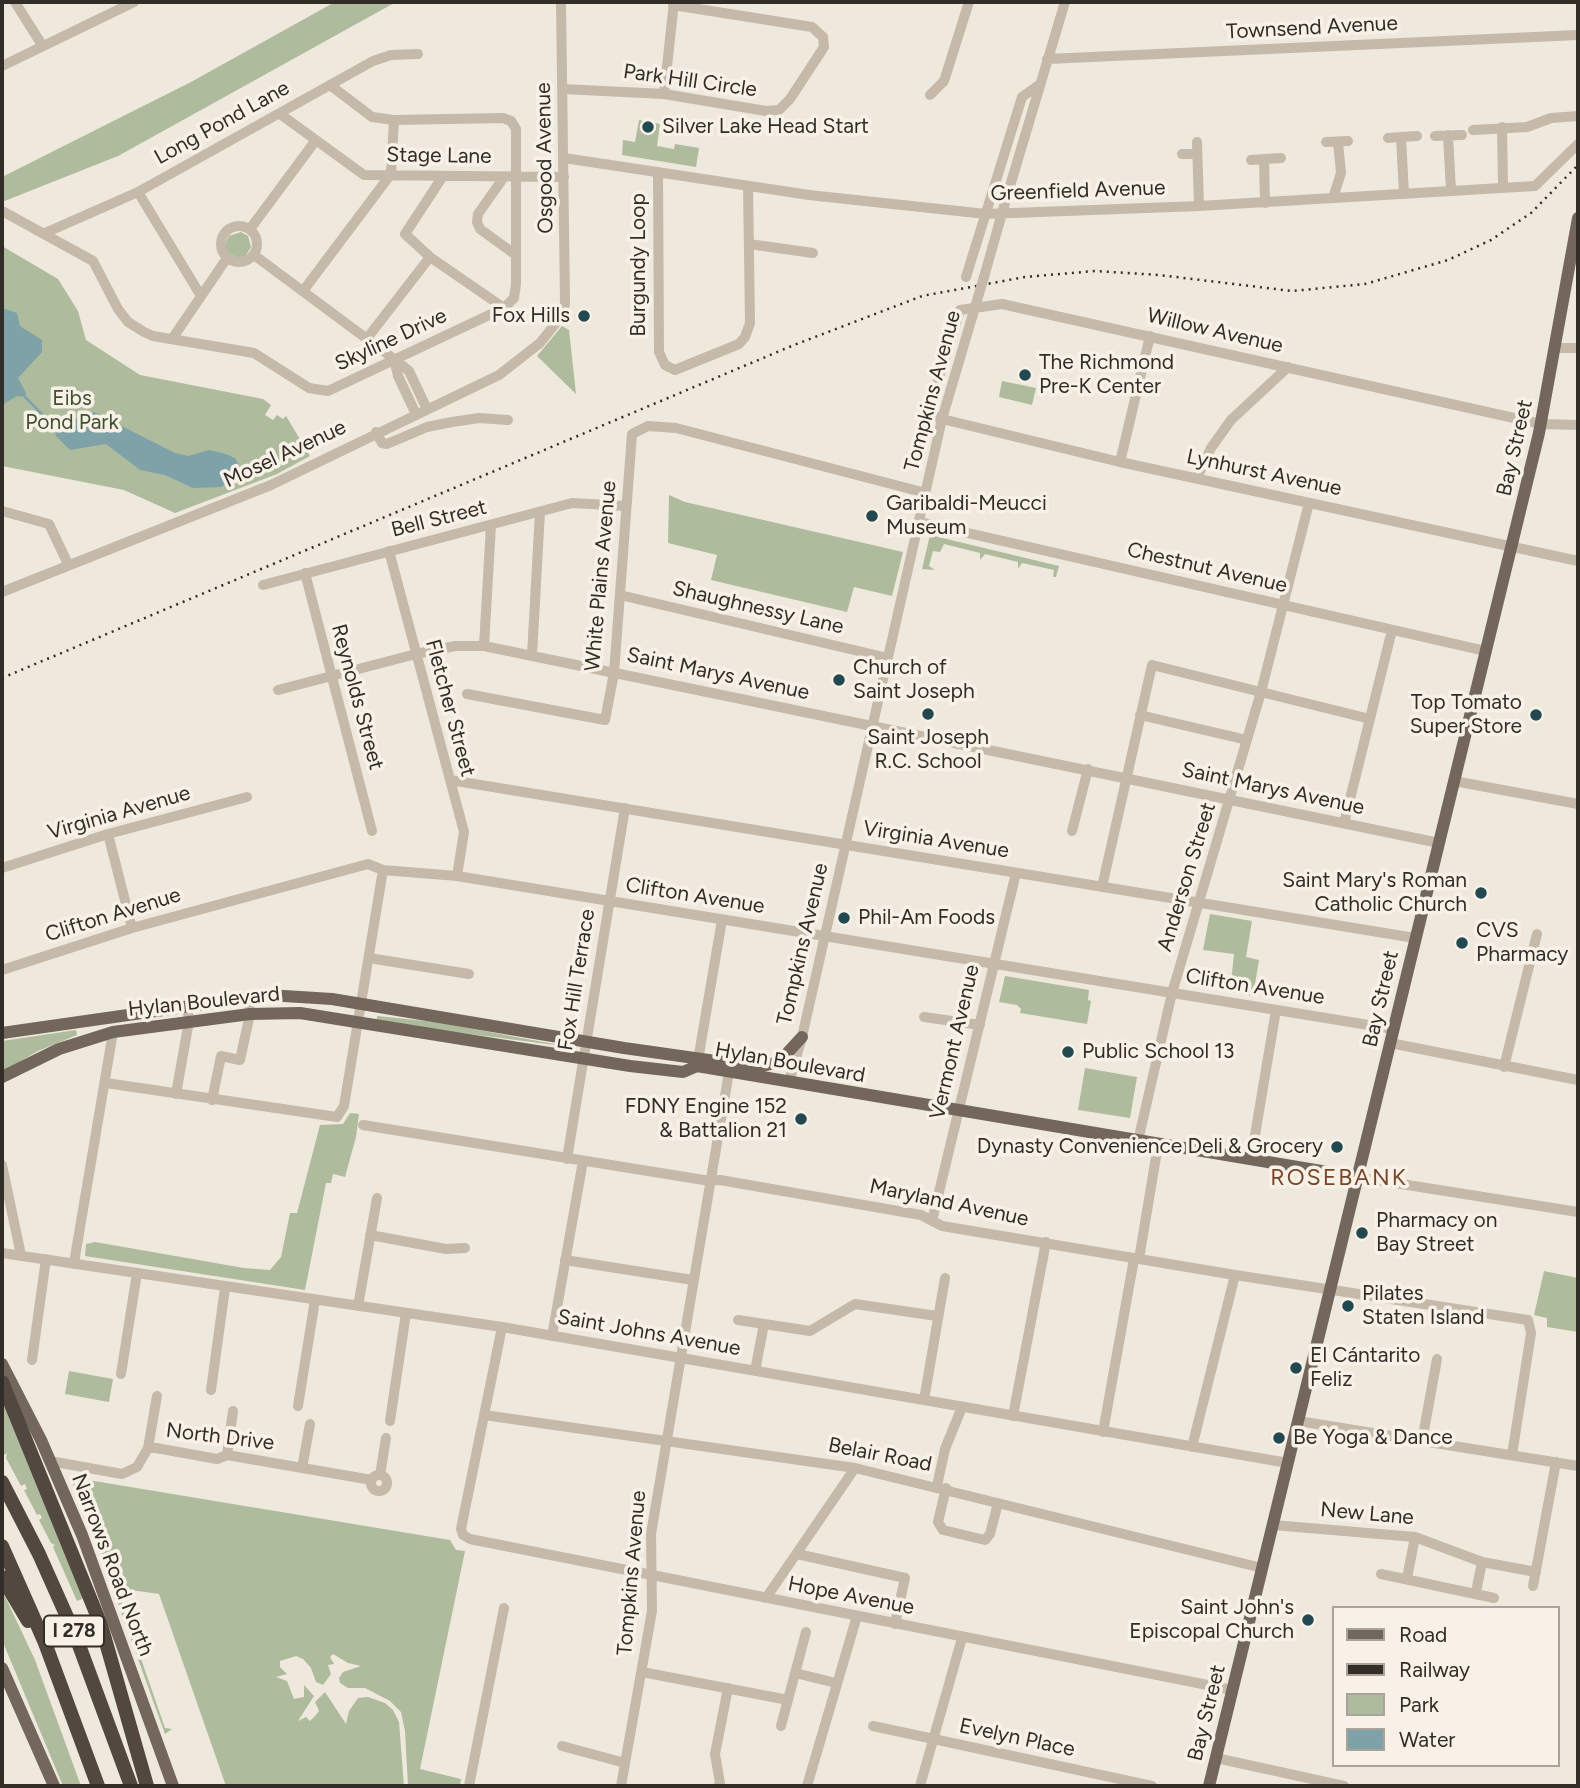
<!DOCTYPE html>
<meta charset="utf-8">
<style>
body{margin:0}
#map{position:relative;width:1580px;height:1788px;overflow:hidden;background:#efe8dc;font-family:Figtree,sans-serif}
canvas{display:block}
.frame{position:absolute;inset:0;border:4px solid #332d28;pointer-events:none}
.legend{position:absolute;left:1332px;top:1606px;width:228px;height:161px;box-sizing:border-box;background:#f7f1e7;border:2px solid #a9a39b;margin:0;padding:9px 12px;list-style:none;font-size:21px;color:#332d28}
.legend li{display:flex;align-items:center;gap:14px;height:35px}
.legend b{width:35px;border:2px solid #a9a39b}
</style>
<div id="map">
<canvas width="1580" height="1788"></canvas>
<div class="frame"></div>
<ul class="legend">
<li><b style="height:9px;background:#73665b"></b>Road</li>
<li><b style="height:9px;background:#332d28"></b>Railway</li>
<li><b style="height:19px;background:#aebc9d"></b>Park</li>
<li><b style="height:19px;background:#7ea2a8"></b>Water</li>
</ul>
</div>
<script>
const g = document.querySelector('canvas').getContext('2d');
g.lineJoin = 'round';
function fillPath(path, color) {
  g.fillStyle = color;
  g.fill(path, 'evenodd');
}
function poly(rows) {
  const path = new Path2D();
  for (const r of rows) {
    if (r.length === 3) {
      path.moveTo(r[0] + r[2], r[1]);
      path.arc(r[0], r[1], r[2], 0, 2 * Math.PI);
      continue;
    }
    path.moveTo(r[0], r[1]);
    for (let i = 2; i < r.length; i += 2) path.lineTo(r[i], r[i + 1]);
  }
  return path;
}
function stroke(path, color, width, dash) {
  g.strokeStyle = color;
  g.lineWidth = width;
  g.lineCap = dash ? 'butt' : 'round';
  g.setLineDash(dash || []);
  g.stroke(path);
}
function drawText(font, color, halo, rows, align = 'center') {
  g.font = font + ' Figtree,sans-serif';
  g.lineWidth = 7;
  g.setLineDash([]);
  g.textBaseline = 'middle';
  g.strokeStyle = halo;
  g.fillStyle = color;
  for (const [text, x, y, turn = 0] of rows) {
    g.save();
    g.translate(x, y);
    g.rotate((+turn || 0) * Math.PI / 180);
    g.textAlign = isNaN(turn) ? turn : align;
    if (halo) g.strokeText(text, 0, 0);
    g.fillText(text, 0, 0);
    g.restore();
  }
}
fillPath(poly([
 [335,2,396,2,118,156,2,202,2,177,191,82],
 [639,120,660,124,657,146,674,149,675,144,699,148,696,167,622,155,623,140,635,142],
 [241,232,248,236,251,247,245,257,237,258,227,252,225,244,229,236],
 [2,246,58,279,78,311,86,340,140,375,263,399,271,405,265,415,273,420,277,415,283,419,286,416,310,456,277,474,175,513,124,490,2,466],
 [562,326,569,330,576,394,537,356],
 [1002,381,1036,388,1032,405,999,397],
 [669,495,685,502,903,552,892,596,854,587,847,612,711,580,717,555,668,543],
 [930,535,1059,566,1056,577,1053,577,1054,570,1022,563,1018,569,1018,562,985,554,980,560,980,553,944,544,940,552,933,551,929,566,935,570,922,569],
 [1210,914,1252,921,1246,957,1259,960,1253,996,1230,992,1234,954,1203,950],
 [1005,976,1089,990,1088,1000,1091,1001,1087,1024,1020,1013,1021,1009,1017,1005,999,1002],
 [377,1016,436,1022,570,1047,409,1026,377,1020],
 [76,1030,77,1035,38,1051,2,1072,2,1041],
 [1085,1068,1137,1077,1130,1118,1078,1110],
 [350,1113,359,1114,356,1137,345,1177,333,1174,331,1183,326,1183,305,1290,85,1256,86,1244,95,1242,244,1268,270,1270,281,1257,290,1213,297,1213,320,1125,343,1124],
 [1544,1271,1578,1278,1578,1332,1547,1327,1547,1318,1534,1315],
 [69,1371,113,1379,109,1402,65,1394],
 [2,1394,84,1598,77,1601,53,1547,55,1545,51,1543,39,1520,42,1518,40,1514,37,1515,24,1490,27,1489,25,1484,21,1486,6,1458,7,1453,4,1455,2,1451],
 [70,1477,450,1540,456,1550,465,1551,420,1769,461,1779,460,1786,408,1786,405,1731,401,1712,390,1701,365,1688,348,1688,340,1683,339,1678,343,1672,361,1666,348,1663,333,1654,330,1657,334,1664,328,1665,331,1674,323,1685,316,1682,311,1668,303,1659,296,1656,280,1661,280,1667,287,1674,276,1677,287,1681,294,1699,304,1697,304,1685,314,1696,298,1721,306,1717,310,1721,316,1715,319,1711,315,1702,325,1692,346,1724,349,1711,358,1698,368,1697,385,1703,393,1710,399,1722,404,1786,226,1786,159,1594,116,1588],
 [2,1590,35,1660,81,1786,63,1786,2,1640],
 [116,1598,120,1598,165,1728,172,1729,165,1734]
]), '#aebc9d');
fillPath(poly([
 [2,308,17,313,20,326,42,340,42,352,18,378,26,393,25,397,17,396,2,405],
 [94,412,175,453,188,456,209,450,223,453,235,458,241,469,234,480,221,487,193,488,165,475,140,470,106,444,70,450,55,435,61,425]
]), '#7ea2a8');
stroke(poly([
 [25,397,57,429]
]), '#7ea2a8', 2.5);
stroke(poly([
 [15,2,42,45],
 [1047,59,1578,35],
 [2,66,134,2],
 [563,89,664,94,766,111,779,110,790,99,824,47,823,37,812,27,673,5],
 [664,94,674,2],
 [930,95,944,81,969,2],
 [280,114,364,175,564,177],
 [1502,127,1503,187],
 [1473,130,1527,127,1551,118,1578,116],
 [1448,135,1451,190],
 [1435,136,1462,135],
 [1401,137,1404,194],
 [1388,138,1417,136],
 [1197,142,1199,206],
 [1326,142,1348,141],
 [1182,154,1197,154],
 [564,158,809,195,986,214,1199,206,1535,186,1578,144],
 [1264,159,1265,203],
 [1251,160,1281,158],
 [658,172,659,352,665,365,675,370,739,344,745,337,750,323,748,186],
 [443,176,405,234,430,257,504,308],
 [504,177,478,214,477,222,480,229,513,253],
 [138,192,201,296],
 [1333,198,1341,173,1338,142],
 [1004,206,1065,2],
 [2,211,93,261,118,309,128,322,144,332,153,336,254,353,309,388,328,391,504,308,514,298,516,284,516,129,511,121,503,118,394,120,372,117,330,85],
 [239,244,18],
 [250,229,316,140],
 [45,233,138,192,373,61,391,55,418,54],
 [749,244,813,253],
 [254,255,394,359],
 [966,277,1022,97,1039,85],
 [984,277,999,224],
 [303,291,391,174,394,120],
 [368,337,430,257],
 [172,339,227,258],
 [1555,348,1578,348],
 [415,412,398,376,394,359,409,371,426,407],
 [1578,425,1541,424,1002,304,960,310,930,406,933,415,942,419,1120,462,1578,561],
 [376,432,382,443,387,444,427,427,452,422,479,418,508,420],
 [1120,462,1150,336],
 [1197,478,1211,448,1231,420,1288,367],
 [2,511,49,524,68,564],
 [920,522,1486,651],
 [389,551,464,832,457,876],
 [305,573,372,831],
 [263,585,572,503,626,506],
 [2,592,271,485,499,375,540,343,563,314,565,303,561,2],
 [620,595,888,658],
 [484,646,491,525],
 [532,655,540,512],
 [278,690,416,654,455,646,484,646,1439,843],
 [467,694,605,720,614,673,632,434,648,426,676,428,926,493],
 [1140,715,1247,740],
 [450,780,1415,938],
 [1454,781,1578,804],
 [1344,823,1392,630],
 [1072,831,1088,769],
 [108,834,132,928],
 [2,868,108,834,247,797],
 [1102,887,1152,665,1370,719],
 [369,958,469,974],
 [2,970,132,928,368,864,383,870,457,876,1393,1029],
 [924,1017,980,1025],
 [1390,1043,1578,1080],
 [698,1060,722,920],
 [1504,1067,1537,934],
 [789,1082,802,1037,942,419,973,314],
 [106,1083,337,1117,344,1106,383,870],
 [176,1094,189,1021,187,1005],
 [212,1100,221,1056,240,1060,250,1014,249,996],
 [363,1125,710,1181,720,1180,921,1215,942,1226,1235,1275,1528,1320,1531,1333,1512,1455],
 [1138,1141,1172,993,1261,692,1309,503],
 [567,1159,625,808],
 [1251,1159,1276,1010],
 [2,1165,21,1255],
 [1357,1177,1578,1212],
 [932,1221,1016,873],
 [370,1235,446,1249,465,1248],
 [2,1253,502,1327,1288,1463],
 [1139,1259,1158,1145],
 [565,1260,693,1280],
 [74,1263,113,1032],
 [358,1306,377,1198],
 [738,1320,810,1331,855,1304,937,1316],
 [502,1327,461,1529,463,1535,470,1539,1233,1690],
 [552,1336,583,1161],
 [32,1360,46,1259],
 [755,1371,764,1324],
 [121,1374,137,1273],
 [211,1390,225,1288],
 [924,1400,945,1278],
 [298,1406,315,1300],
 [484,1415,855,1468,1262,1568],
 [1013,1416,1046,1242],
 [390,1421,406,1313],
 [1298,1421,1578,1466],
 [1103,1432,1134,1259],
 [1422,1441,1437,1359],
 [1192,1447,1235,1275],
 [148,1448,157,1396],
 [227,1455,233,1411],
 [50,1461,122,1474,137,1467,148,1448,156,1448,217,1459,227,1455,372,1480],
 [302,1468,310,1424],
 [380,1475,386,1438],
 [379,1483,8],
 [937,1486,945,1449,962,1407],
 [946,1488,938,1522,943,1530,985,1540,990,1534,998,1503],
 [1273,1525,1415,1537,1482,1562,1536,1572],
 [797,1554,905,1578,895,1624],
 [1381,1574,1494,1598],
 [1407,1578,1415,1537],
 [1533,1586,1556,1462],
 [1476,1592,1482,1562],
 [766,1598,855,1468],
 [642,1672,788,1700],
 [795,1673,836,1683],
 [781,1726,806,1632],
 [873,1726,1152,1786],
 [562,1746,625,1763],
 [1216,1758,1344,1786],
 [469,1786,504,1608],
 [621,1786,652,1611,651,1534,729,1072],
 [718,1786,720,1783,715,1754,728,1688],
 [807,1786,857,1616],
 [920,1786,962,1638]
]), '#c5b9a9', 10);
stroke(poly([
 [2,1033,268,995,332,999,624,1048,758,1067,779,1062,802,1037],
 [2,1077,59,1049,113,1032,250,1014,300,1013,630,1066,683,1072,697,1066,1357,1177],
 [2,1364,41,1440,82,1535,173,1786],
 [2,1668,54,1786],
 [1209,1786,1539,433,1578,218]
]), '#73665b', 12);
stroke(poly([
 [2,1382,101,1625,147,1786],
 [2,1482,39,1554,76,1637,131,1786],
 [2,1546,45,1643,98,1786],
 [2,1577,28,1621]
]), '#534840', 14);
stroke(poly([
 [2,678,794,345,922,296,1025,277,1095,271,1159,275,1292,291,1365,284,1448,260,1491,240,1531,213,1578,165]
]), '#332d28', 2.5, [2, 5]);
stroke(poly([
 [999,224,1004,206],
 [973,314,984,277]
]), '#c5b9a9', 10);
for (const [x, y, r, color] of [
 [648,127,7,"#224850"],
 [584,316,7,"#224850"],
 [1025,375,7,"#224850"],
 [872,516,7,"#224850"],
 [839,680,7,"#224850"],
 [928,714,7,"#224850"],
 [1536,715,7,"#224850"],
 [1481,893,7,"#224850"],
 [844,918,7,"#224850"],
 [1462,943,7,"#224850"],
 [1068,1052,7,"#224850"],
 [801,1119,7,"#224850"],
 [1337,1147,7,"#224850"],
 [1362,1233,7,"#224850"],
 [1348,1306,7,"#224850"],
 [1296,1368,7,"#224850"],
 [1279,1438,7,"#224850"],
 [1308,1620,7,"#224850"]
]) {
  const dot = new Path2D();
  dot.arc(x, y, r, 0, 2 * Math.PI);
  g.fillStyle = color;
  g.fill(dot);
  stroke(dot, '#f7f1e7', 2.5);
}
for (const [x, y, w] of [
 [74,1631,60]
]) {
  const box = new Path2D();
  box.roundRect(x - w / 2, y - 15.5, w, 31, 5);
  g.fillStyle = '#f7f1e7';
  g.fill(box);
  stroke(box, '#332d28', 2);
}
drawText('bold 19px', '#332d28', null, [
 ["I 278",74,1631]
]);
drawText('21px', '#332d28', '#f7f1e7', [
 ["Townsend Avenue",1312,28,-3],
 ["Park Hill Circle",690,81,8],
 ["Long Pond Lane",222,123,-29],
 ["Stage Lane",439,156,1],
 ["Osgood Avenue",545,158,-91],
 ["Greenfield Avenue",1078,191,-2],
 ["Burgundy Loop",639,265,-90],
 ["Willow Avenue",1215,331,13],
 ["Skyline Drive",391,340,-25],
 ["Tompkins Avenue",933,391,-75],
 ["Bay Street",1515,448,-77],
 ["Mosel Avenue",285,454,-25],
 ["Lynhurst Avenue",1264,473,12],
 ["Bell Street",439,519,-14],
 ["Chestnut Avenue",1207,568,13],
 ["White Plains Avenue",601,576,-85],
 ["Shaughnessy Lane",758,608,13],
 ["Saint Marys Avenue",718,674,12],
 ["Reynolds Street",357,697,75],
 ["Fletcher Street",450,708,75],
 ["Saint Marys Avenue",1273,789,12],
 ["Virginia Avenue",119,813,-16],
 ["Virginia Avenue",936,840,9],
 ["Anderson Street",1187,877,-73],
 ["Clifton Avenue",695,896,9],
 ["Clifton Avenue",113,915,-17],
 ["Tompkins Avenue",803,944,-77],
 ["Fox Hill Terrace",577,980,-81],
 ["Clifton Avenue",1255,987,9],
 ["Bay Street",1381,999,-77],
 ["Hylan Boulevard",204,1002,-6],
 ["Vermont Avenue",955,1042,-77],
 ["Hylan Boulevard",790,1063,10],
 ["Maryland Avenue",949,1203,12],
 ["Saint Johns Avenue",649,1333,10],
 ["North Drive",220,1437,7],
 ["Belair Road",880,1455,11],
 ["New Lane",1367,1514,5],
 ["Narrows Road North",112,1565,69],
 ["Tompkins Avenue",632,1573,-85],
 ["Hope Avenue",851,1596,11],
 ["Bay Street",1207,1713,-76],
 ["Evelyn Place",1017,1738,12]
]);
drawText('21px', '#332d28', '#f7f1e7', [
 ["Silver Lake Head Start",662,127],
 ["Fox Hills",570,316,"right"],
 ["The Richmond",1039,363],
 ["Pre-K Center",1039,387],
 ["Garibaldi-Meucci",886,504],
 ["Museum",886,528],
 ["Church of",853,668],
 ["Saint Joseph",853,692],
 ["Top Tomato",1522,703,"right"],
 ["Super Store",1522,727,"right"],
 ["Saint Joseph",928,738,"center"],
 ["R.C. School",928,762,"center"],
 ["Saint Mary's Roman",1467,881,"right"],
 ["Catholic Church",1467,905,"right"],
 ["Phil-Am Foods",858,918],
 ["CVS",1476,931],
 ["Pharmacy",1476,955],
 ["Public School 13",1082,1052],
 ["FDNY Engine 152",787,1107,"right"],
 ["& Battalion 21",787,1131,"right"],
 ["Dynasty Convenience Deli & Grocery",1323,1147,"right"],
 ["Pharmacy on",1376,1221],
 ["Bay Street",1376,1245],
 ["Pilates",1362,1294],
 ["Staten Island",1362,1318],
 ["El Cántarito",1310,1356],
 ["Feliz",1310,1380],
 ["Be Yoga & Dance",1293,1438],
 ["Saint John's",1294,1608,"right"],
 ["Episcopal Church",1294,1632,"right"]
], 'left');
drawText('21px', '#3f4f2f', '#f7f1e7', [
 ["Eibs",72,399],
 ["Pond Park",72,423]
]);
g.letterSpacing = '2px';
drawText('23px', '#79462a', '#f7f1e7', [
 ["ROSEBANK",1339,1178]
]);
g.letterSpacing = '0px';
</script>
